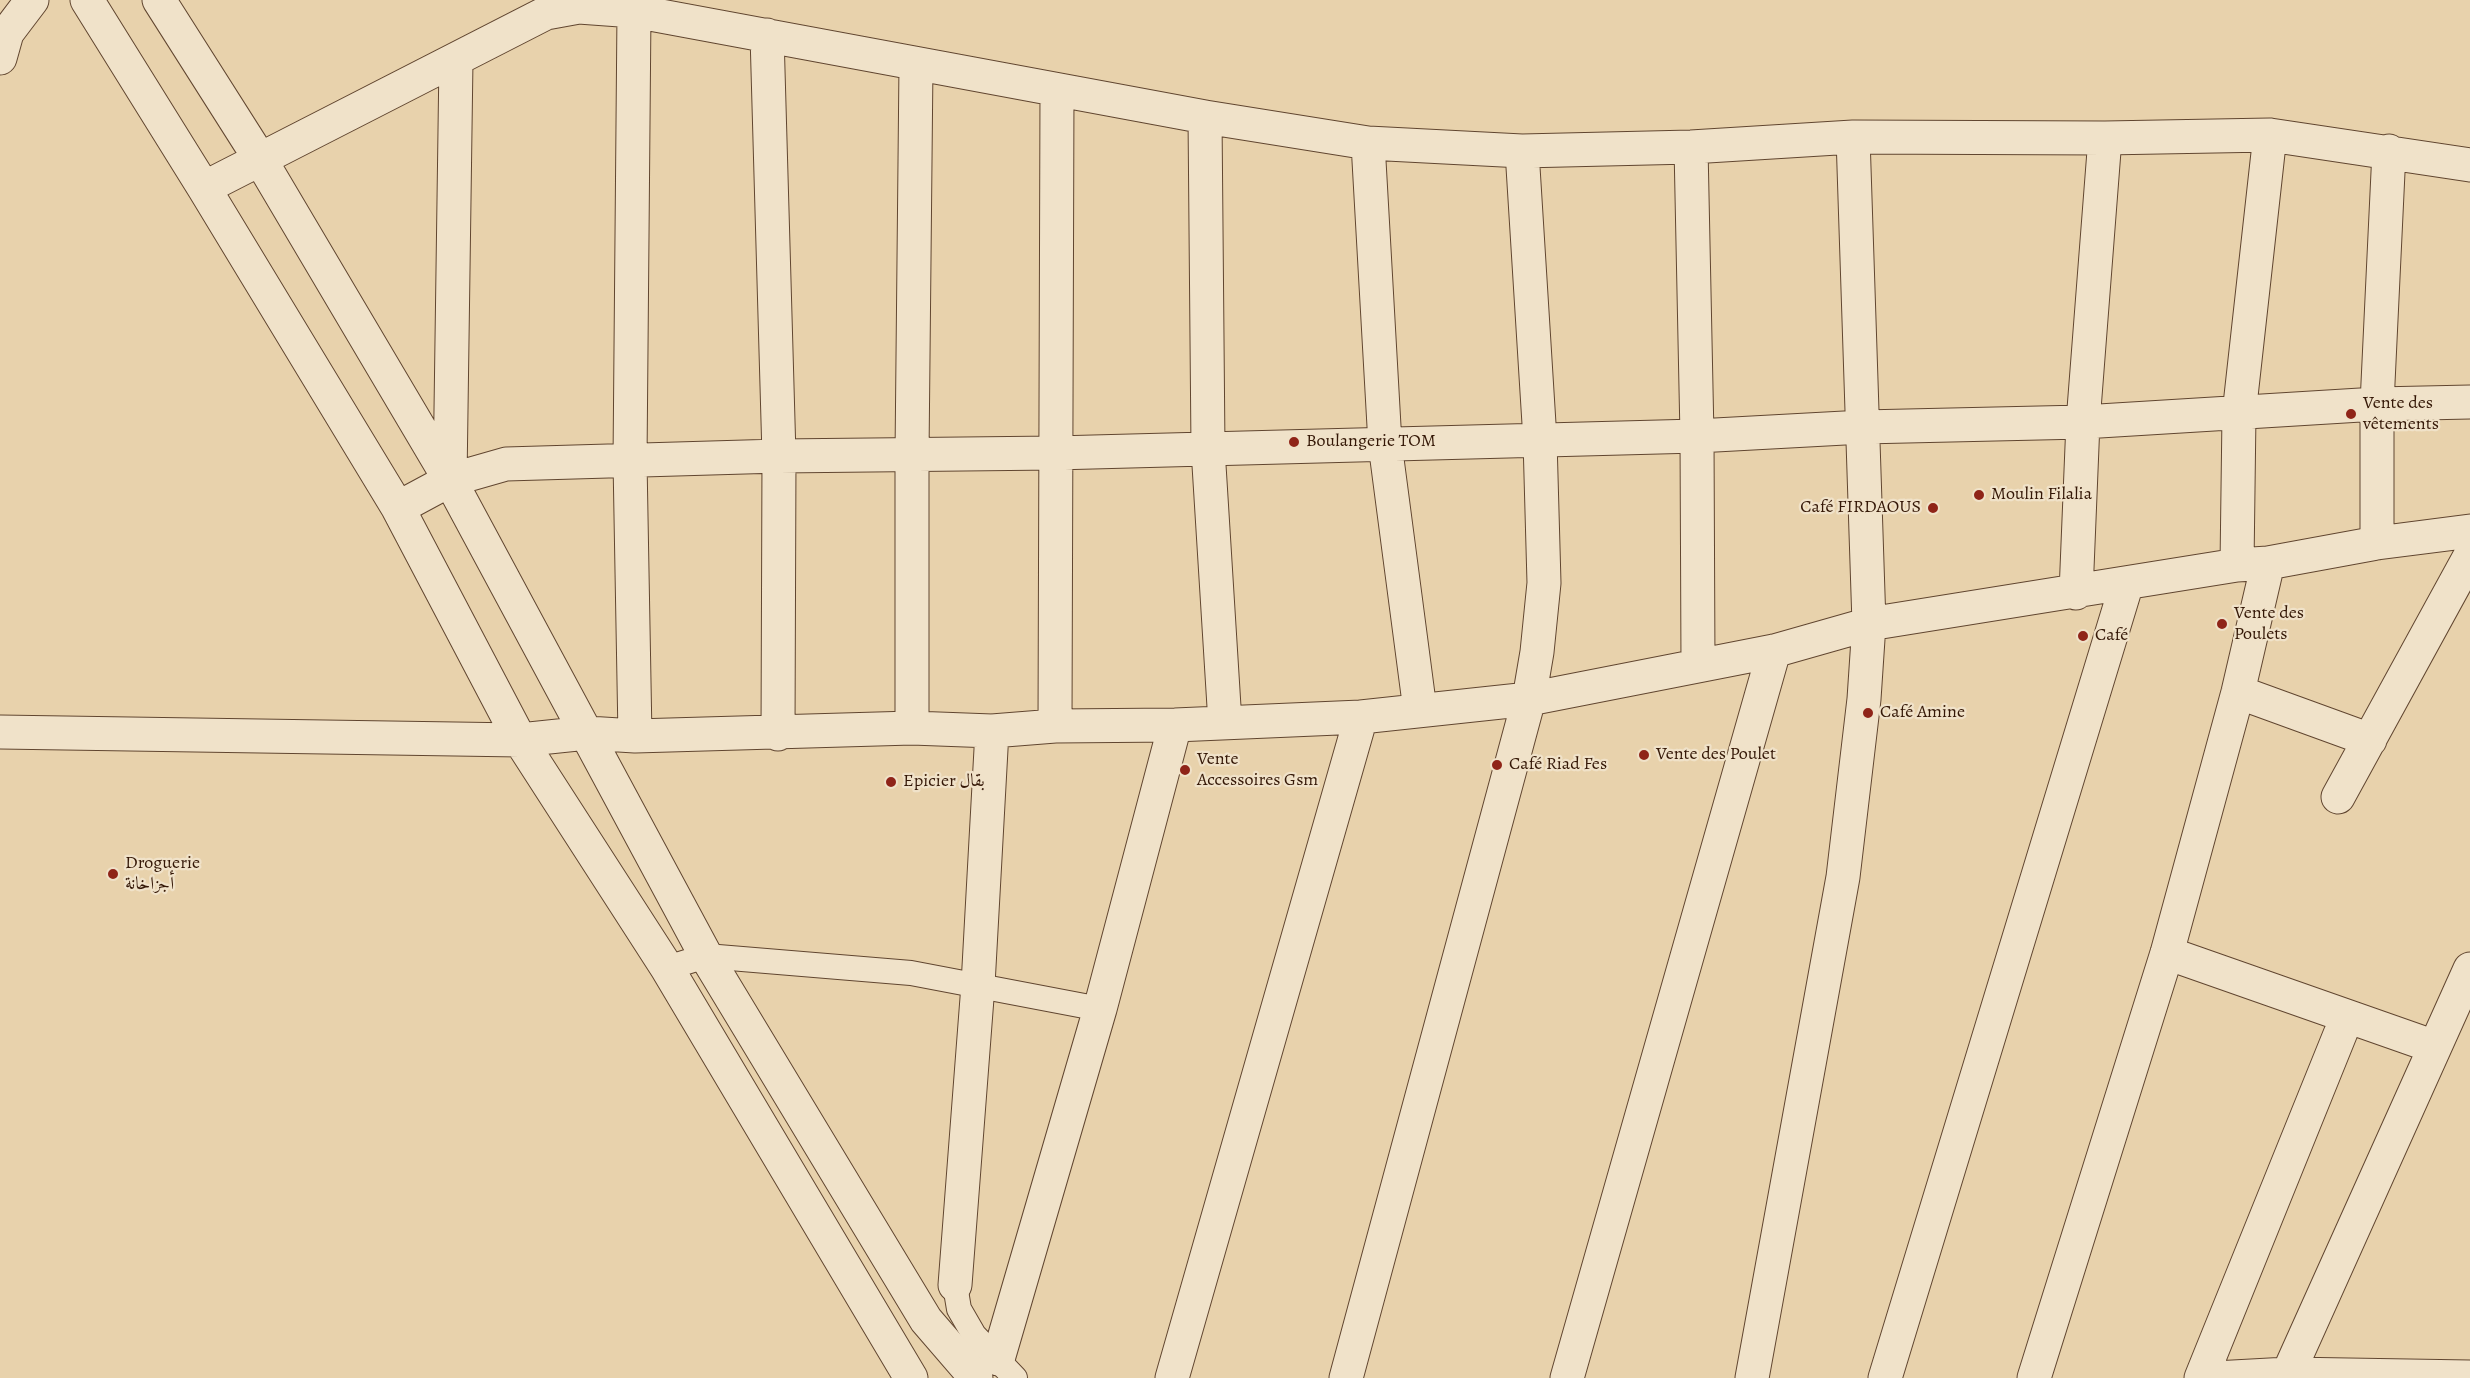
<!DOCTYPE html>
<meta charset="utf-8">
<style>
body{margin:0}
canvas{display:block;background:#e8d2ac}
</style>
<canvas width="2470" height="1378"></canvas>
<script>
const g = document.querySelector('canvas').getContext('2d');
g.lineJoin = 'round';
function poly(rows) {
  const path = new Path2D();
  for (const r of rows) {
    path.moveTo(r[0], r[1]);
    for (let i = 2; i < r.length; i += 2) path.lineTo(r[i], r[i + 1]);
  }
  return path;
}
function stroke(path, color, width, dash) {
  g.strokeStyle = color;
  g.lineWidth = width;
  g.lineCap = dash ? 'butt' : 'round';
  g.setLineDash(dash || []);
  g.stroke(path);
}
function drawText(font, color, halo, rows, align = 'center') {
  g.font = font + ' Alegreya,Amiri,serif';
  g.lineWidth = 4.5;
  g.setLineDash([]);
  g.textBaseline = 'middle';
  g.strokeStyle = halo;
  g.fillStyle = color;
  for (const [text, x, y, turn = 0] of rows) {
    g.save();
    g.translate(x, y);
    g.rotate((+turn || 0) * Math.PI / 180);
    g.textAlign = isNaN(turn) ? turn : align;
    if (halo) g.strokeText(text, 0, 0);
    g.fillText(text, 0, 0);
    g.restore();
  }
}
const lane = poly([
 [667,968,706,956,911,973,1100,1009],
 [955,1285,959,1309,974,1335,1015,1378]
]);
const street = poly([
 [87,0,204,188,398,508,520,740,667,968,911,1378],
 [159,0,260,159,450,480,706,956,926,1320,976,1378],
 [634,11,630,461,635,736],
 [767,35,779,456,778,734],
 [0,58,7,33,32,0],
 [1205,117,1208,449,1225,723],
 [1368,143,1385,444,1420,710],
 [1691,147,1697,436,1698,665],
 [204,188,546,13,579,7,634,11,1205,117,1368,143,1522,151,1691,147,1853,137,2105,138,2270,135,2470,165],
 [450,480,456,60],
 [398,508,450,480,506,464,779,456,1055,453,1697,436,1863,427,2083,422,2377,404,2470,402],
 [2377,543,2377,404,2389,151],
 [2237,565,2239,414,2270,135],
 [2076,593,2083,422,2105,138],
 [2238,692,2370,740],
 [1055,726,1057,90],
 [912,728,912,455,916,64],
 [0,732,520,740,587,733,635,736,912,728,992,731,1055,726,1175,725,1361,717,1529,699,1774,651,1869,624,2237,565,2268,563,2377,543,2470,531],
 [2338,797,2470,556],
 [2167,953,2435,1047],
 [955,1285,978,985,992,731],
 [998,1359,1100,1009,1175,725],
 [2288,1374,2470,969],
 [1172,1378,1361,717],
 [1346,1378,1529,699,1537,652,1544,583,1540,440,1522,151],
 [1567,1378,1774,651],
 [1752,1378,1843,877,1864,699,1869,624,1853,137],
 [1885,1378,2127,583],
 [2034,1378,2167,953,2238,692,2268,563],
 [2201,1378,2347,1017],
 [2215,1378,2288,1374,2470,1377]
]);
stroke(lane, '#614630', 26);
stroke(street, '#614630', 35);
stroke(lane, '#f0e2c9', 24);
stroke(street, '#f0e2c9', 33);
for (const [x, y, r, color] of [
 [2351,414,6,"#8f2418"],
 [1294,442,6,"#8f2418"],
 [1979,495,6,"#8f2418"],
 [1933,508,6,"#8f2418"],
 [2222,624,6,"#8f2418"],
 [2083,636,6,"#8f2418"],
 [1868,713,6,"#8f2418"],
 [1644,755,6,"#8f2418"],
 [1497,765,6,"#8f2418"],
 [1185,770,6,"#8f2418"],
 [891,782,6,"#8f2418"],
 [113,874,6,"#8f2418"]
]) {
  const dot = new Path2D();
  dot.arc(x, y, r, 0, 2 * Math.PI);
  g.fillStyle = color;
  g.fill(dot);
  stroke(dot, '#f0e2c9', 2);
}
drawText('18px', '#341706', '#f0e2c9', [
 ["Vente des",2363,404],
 ["vêtements",2363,425],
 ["Boulangerie TOM",1306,442],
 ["Moulin Filalia",1991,495],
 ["Café FIRDAOUS",1921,508,"right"],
 ["Vente des",2234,614],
 ["Poulets",2234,635],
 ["Café",2095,636],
 ["Café Amine",1880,713],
 ["Vente des Poulet",1656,755],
 ["Vente",1197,760],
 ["Accessoires Gsm",1197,781],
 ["Café Riad Fes",1509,765],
 ["Epicier بقال",903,782],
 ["Droguerie",125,864],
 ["أجزاخانة",125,885]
], 'left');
</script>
